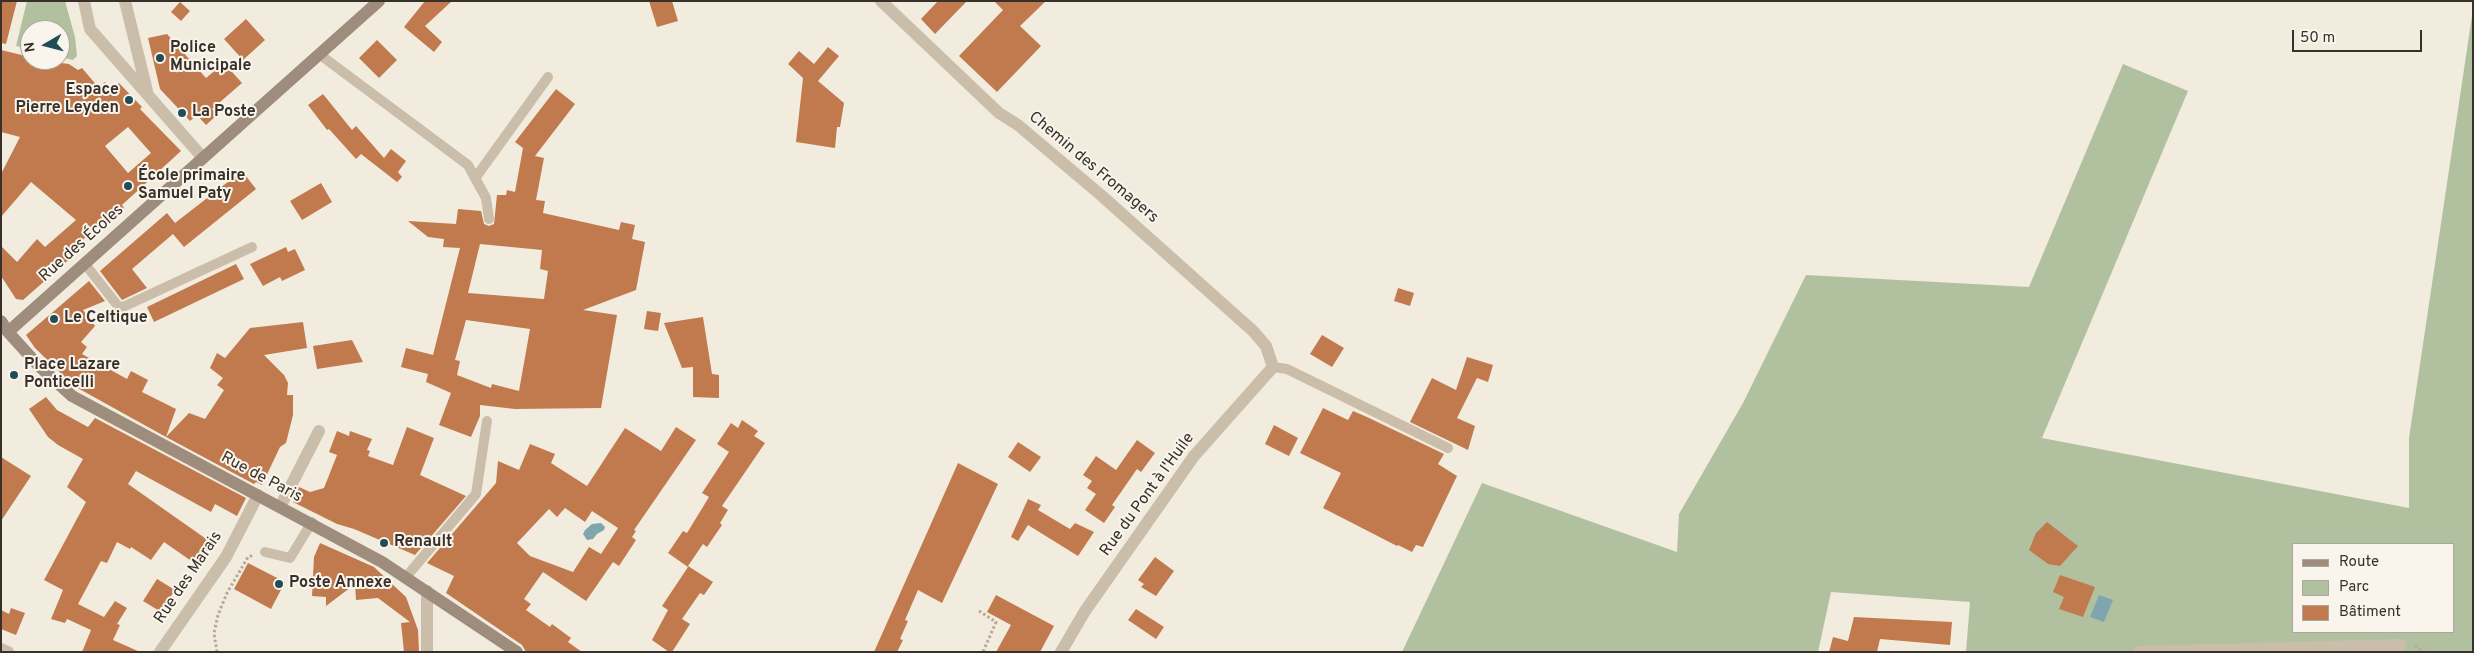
<!DOCTYPE html>
<meta charset="utf-8">
<style>
body{margin:0}
#map{position:relative;width:2474px;height:653px;overflow:hidden;background:#f2ecdf;font-family:Overpass,sans-serif}
canvas{display:block}
.frame{position:absolute;inset:0;border:2px solid #38312a;pointer-events:none}
.legend{position:absolute;left:2292px;top:543px;width:162px;height:90px;box-sizing:border-box;background:#faf5ec;border:1px solid #aca79e;margin:0;padding:6px 9px;list-style:none;font-size:15px;color:#38312a}
.legend li{display:flex;align-items:center;gap:10px;height:25px}
.legend b{width:25px;border:1px solid #aca79e}
.north{position:absolute;left:20px;top:20px;width:50px;height:50px;box-sizing:border-box;background:#faf5ec;border:1px solid #aca79e;border-radius:50%;rotate:262deg;font-size:14px;font-weight:700;line-height:20px;text-align:center;color:#38312a}
.north::after{content:'';display:block;margin:auto;width:18px;height:22px;background:#214d58;clip-path:polygon(50% 0,100% 100%,50% 72%,0 100%)}
.scale{position:absolute;left:2292px;top:30px;width:130px;height:22px;box-sizing:border-box;border:2px solid #38312a;border-top:0;padding-left:6px;font-size:15px;line-height:18px;white-space:nowrap;color:#38312a;-webkit-text-stroke:4px #faf5ec;paint-order:stroke}
</style>
<div id="map">
<canvas width="2474" height="653"></canvas>
<div class="frame"></div>
<ul class="legend">
<li><b style="height:6px;background:#9e8d7d"></b>Route</li>
<li><b style="height:14px;background:#b1c19f"></b>Parc</li>
<li><b style="height:14px;background:#c17a4e"></b>Bâtiment</li>
</ul>
<div class="north">N</div>
<div class="scale">50 m</div>
</div>
<script>
const g = document.querySelector('canvas').getContext('2d');
g.lineJoin = 'round';
function fillPath(path, color) {
  g.fillStyle = color;
  g.fill(path, 'evenodd');
}
function poly(rows) {
  const path = new Path2D();
  for (const r of rows) {
    path.moveTo(r[0], r[1]);
    for (let i = 2; i < r.length; i += 2) path.lineTo(r[i], r[i + 1]);
  }
  return path;
}
function stroke(path, color, width, dash) {
  g.strokeStyle = color;
  g.lineWidth = width;
  g.lineCap = dash ? 'butt' : 'round';
  g.setLineDash(dash || []);
  g.stroke(path);
}
function drawText(font, color, halo, rows, align = 'center') {
  g.font = font + ' Overpass,sans-serif';
  g.lineWidth = 4;
  g.setLineDash([]);
  g.textBaseline = 'middle';
  g.strokeStyle = halo;
  g.fillStyle = color;
  for (const [text, x, y, turn = 0] of rows) {
    g.save();
    g.translate(x, y);
    g.rotate((+turn || 0) * Math.PI / 180);
    g.textAlign = isNaN(turn) ? turn : align;
    if (halo) g.strokeText(text, 0, 0);
    g.fillText(text, 0, 0);
    g.restore();
  }
}
fillPath(poly([
 [27,1,65,1,75,37,77,56,73,60,60,57,60,30,30,30,30,49,16,46],
 [2473,9,2473,652,1966,652,1970,602,1831,592,1818,652,1402,652,1482,483,1677,552,1679,514,1743,403,1806,275,2029,287,2123,64,2188,91,2042,438,2409,508,2409,438],
 [2293,544,2453,544,2453,632,2293,632]
]), '#b1c19f');
fillPath(poly([
 [601,523,605,527,604,530,597,534,593,539,587,540,583,534,585,530,592,524],
 [2099,595,2113,600,2104,622,2090,617]
]), '#7fa6ae');
fillPath(poly([
 [1,1,17,1,6,44,1,43],
 [425,1,452,1,425,26,442,42,434,52,404,27],
 [649,1,672,1,678,21,657,27],
 [938,1,967,1,935,34,921,19],
 [994,1,1046,1,1020,26,1041,46,997,92,959,56,1003,10],
 [180,2,190,11,181,21,171,12],
 [246,19,265,40,243,60,224,39],
 [167,34,206,78,224,63,242,83,212,109,217,115,206,125,197,115,190,121,160,89,148,38],
 [377,40,397,60,379,78,359,58],
 [828,47,839,56,818,81,844,103,840,127,837,127,835,148,796,142,803,78,788,64,799,51,814,64],
 [1,50,30,57,30,60,53,60,53,62,69,64,78,70,82,68,99,88,105,82,112,89,119,83,142,107,140,109,181,151,122,205,124,208,108,222,106,219,77,245,81,249,23,300,16,299,1,276,1,246,17,262,37,239,45,247,76,220,31,182,1,217,1,174,20,137,1,132],
 [128,127,151,153,128,173,105,146],
 [556,89,575,104,535,156,544,158,536,200,545,201,543,213,619,230,621,222,635,225,632,239,645,242,636,290,583,310,617,315,601,408,515,409,480,405,480,416,471,437,439,425,451,393,426,382,428,374,401,367,406,348,433,355,460,248,443,247,444,239,428,237,408,221,456,224,458,209,481,211,484,224,489,226,494,224,497,195,506,195,507,190,515,192,523,148,515,142],
 [480,244,542,250,540,269,548,271,544,299,468,293],
 [466,320,530,329,519,391,492,384,491,388,457,375,460,361,455,360],
 [323,94,352,130,356,126,384,158,391,149,406,161,398,172,402,177,397,182,361,154,356,159,329,129,327,130,308,105],
 [242,171,256,189,184,247,173,234,132,269,147,288,122,300,100,271,167,213,175,223],
 [321,183,332,202,302,220,290,201],
 [286,247,288,252,295,249,305,270,282,281,280,277,263,286,250,264],
 [236,264,244,279,154,322,147,307],
 [89,281,105,301,83,310,95,326,81,342,87,347,82,354,127,379,131,371,148,380,142,392,176,409,166,437,74,386,35,348,26,335],
 [1398,288,1414,293,1410,306,1394,301],
 [647,311,661,313,658,331,644,329],
 [703,317,712,374,719,375,719,398,693,397,693,367,682,368,664,323],
 [303,322,307,348,264,355,284,375,288,383,287,395,293,395,293,415,286,443,280,447,262,485,256,482,254,484,166,437,189,413,205,419,224,390,217,385,223,378,210,368,217,353,225,358,250,328],
 [1322,335,1344,348,1332,367,1310,354],
 [352,340,363,362,317,369,313,346],
 [1467,357,1493,365,1488,382,1477,378,1457,418,1475,426,1468,450,1410,422,1432,378,1456,390],
 [46,397,57,410,88,427,95,418,246,498,237,516,215,504,211,512,136,471,128,484,212,543,197,565,164,542,151,560,131,547,130,549,117,542,107,563,101,561,78,604,104,617,115,601,127,608,117,624,120,625,113,640,140,652,82,652,91,630,67,619,65,623,51,619,63,590,44,580,86,502,67,487,83,459,58,445,48,437,29,409],
 [1323,408,1348,420,1353,411,1367,417,1444,454,1438,464,1457,476,1423,547,1416,545,1412,552,1398,545,1397,546,1323,508,1341,473,1300,453],
 [742,420,758,431,754,436,765,443,722,506,728,510,720,523,722,525,707,547,703,544,688,566,713,582,704,595,700,593,682,619,690,624,672,652,669,652,652,640,668,610,662,606,688,567,668,553,683,531,687,533,709,497,702,493,729,452,717,444,731,423,738,428],
 [1274,425,1298,438,1289,456,1265,444],
 [407,427,434,438,420,475,466,496,415,555,354,529,337,524,293,502,299,487,310,492,324,488,337,455,329,452,337,431,349,436,350,431,372,439,367,450,370,451,368,456,393,465],
 [676,427,696,440,634,530,636,531,632,537,636,540,619,566,613,562,586,601,543,572,524,599,531,604,526,610,550,627,552,624,571,638,568,642,582,652,526,652,522,645,446,593,454,576,427,563,496,483,498,461,519,470,530,444,555,454,551,463,587,486,625,428,661,451],
 [565,508,585,522,592,511,618,528,601,554,589,547,573,572,530,556,517,543,549,509,557,517],
 [1137,440,1155,453,1141,472,1137,469,1112,505,1115,507,1104,523,1085,510,1096,494,1087,488,1092,481,1083,475,1096,456,1116,470],
 [1018,442,1041,457,1030,472,1008,457],
 [1,457,31,476,1,521],
 [958,463,998,484,942,603,918,590,905,620,908,621,900,639,903,640,897,652,874,652],
 [1028,499,1041,505,1038,510,1070,529,1075,523,1094,532,1078,556,1028,525,1018,541,1011,537],
 [2047,522,2078,546,2060,566,2048,564,2029,550,2036,533],
 [320,543,374,567,406,597,418,630,419,652,404,652,401,623,410,622,378,598,356,600,355,584,326,606,326,597,312,596,314,557],
 [1155,557,1174,571,1156,596,1141,587,1144,584,1138,580],
 [248,563,285,582,271,609,234,589],
 [2060,575,2095,587,2083,617,2059,609,2064,597,2053,592],
 [157,579,175,590,161,612,143,601],
 [996,595,1054,626,1040,652,996,652,1011,625,987,612],
 [11,608,25,613,16,635,1,629,1,610,9,614],
 [1136,609,1164,627,1156,639,1128,620],
 [1854,617,1952,622,1950,645,1880,639,1877,652,1829,652,1833,637,1848,641]
]), '#c17a4e');
stroke(poly([
 [979,611,996,622,983,652],
 [2415,646,2425,652],
 [217,652,214,633,218,615,227,593,248,557,254,555]
]), '#b6a895', 3, [2.5, 2.5]);
stroke(poly([
 [319,54,468,165,486,198,489,219],
 [476,177,548,77],
 [85,264,118,306,123,307,252,247],
 [1273,367,1287,369,1448,448],
 [265,552,290,558,312,522],
 [406,577,476,494,487,421]
]), '#cabeab', 10);
stroke(poly([
 [84,1,90,29,203,158],
 [125,1,147,91],
 [881,1,999,113,1018,125,1102,196,1253,331,1266,346,1273,367,1194,456,1085,611,1061,652],
 [280,507,319,431],
 [1,649,8,652],
 [160,652,226,557,258,495],
 [427,652,427,591],
 [2139,652,2401,645]
]), '#cabeab', 12);
stroke(poly([
 [1,321,8,332,38,365,72,396,382,562,517,652],
 [8,332,379,1]
]), '#9e8d7d', 12);
for (const [x, y, r, color] of [
 [160,58,5,"#214d58"],
 [129,100,5,"#214d58"],
 [182,113,5,"#214d58"],
 [128,186,5,"#214d58"],
 [54,319,5,"#214d58"],
 [14,375,5,"#214d58"],
 [384,543,5,"#214d58"],
 [279,584,5,"#214d58"]
]) {
  const dot = new Path2D();
  dot.arc(x, y, r, 0, 2 * Math.PI);
  g.fillStyle = color;
  g.fill(dot);
  stroke(dot, '#faf5ec', 2);
}
drawText('bold 16px', '#38312a', '#faf5ec', [
 ["Police",170,49],
 ["Municipale",170,67],
 ["Espace",119,91,"right"],
 ["Pierre Leyden",119,109,"right"],
 ["La Poste",192,113],
 ["École primaire",138,177],
 ["Samuel Paty",138,195],
 ["Le Celtique",64,319],
 ["Place Lazare",24,366],
 ["Ponticelli",24,384],
 ["Renault",394,543],
 ["Poste Annexe",289,584]
], 'left');
drawText('16px', '#38312a', '#faf5ec', [
 ["Chemin des Fromagers",1093,168,40],
 ["Rue des Écoles",82,244,-42],
 ["Rue de Paris",261,478,28],
 ["Rue du Pont à l'Huile",1148,495,-54],
 ["Rue des Marais",189,578,-56]
]);
</script>
